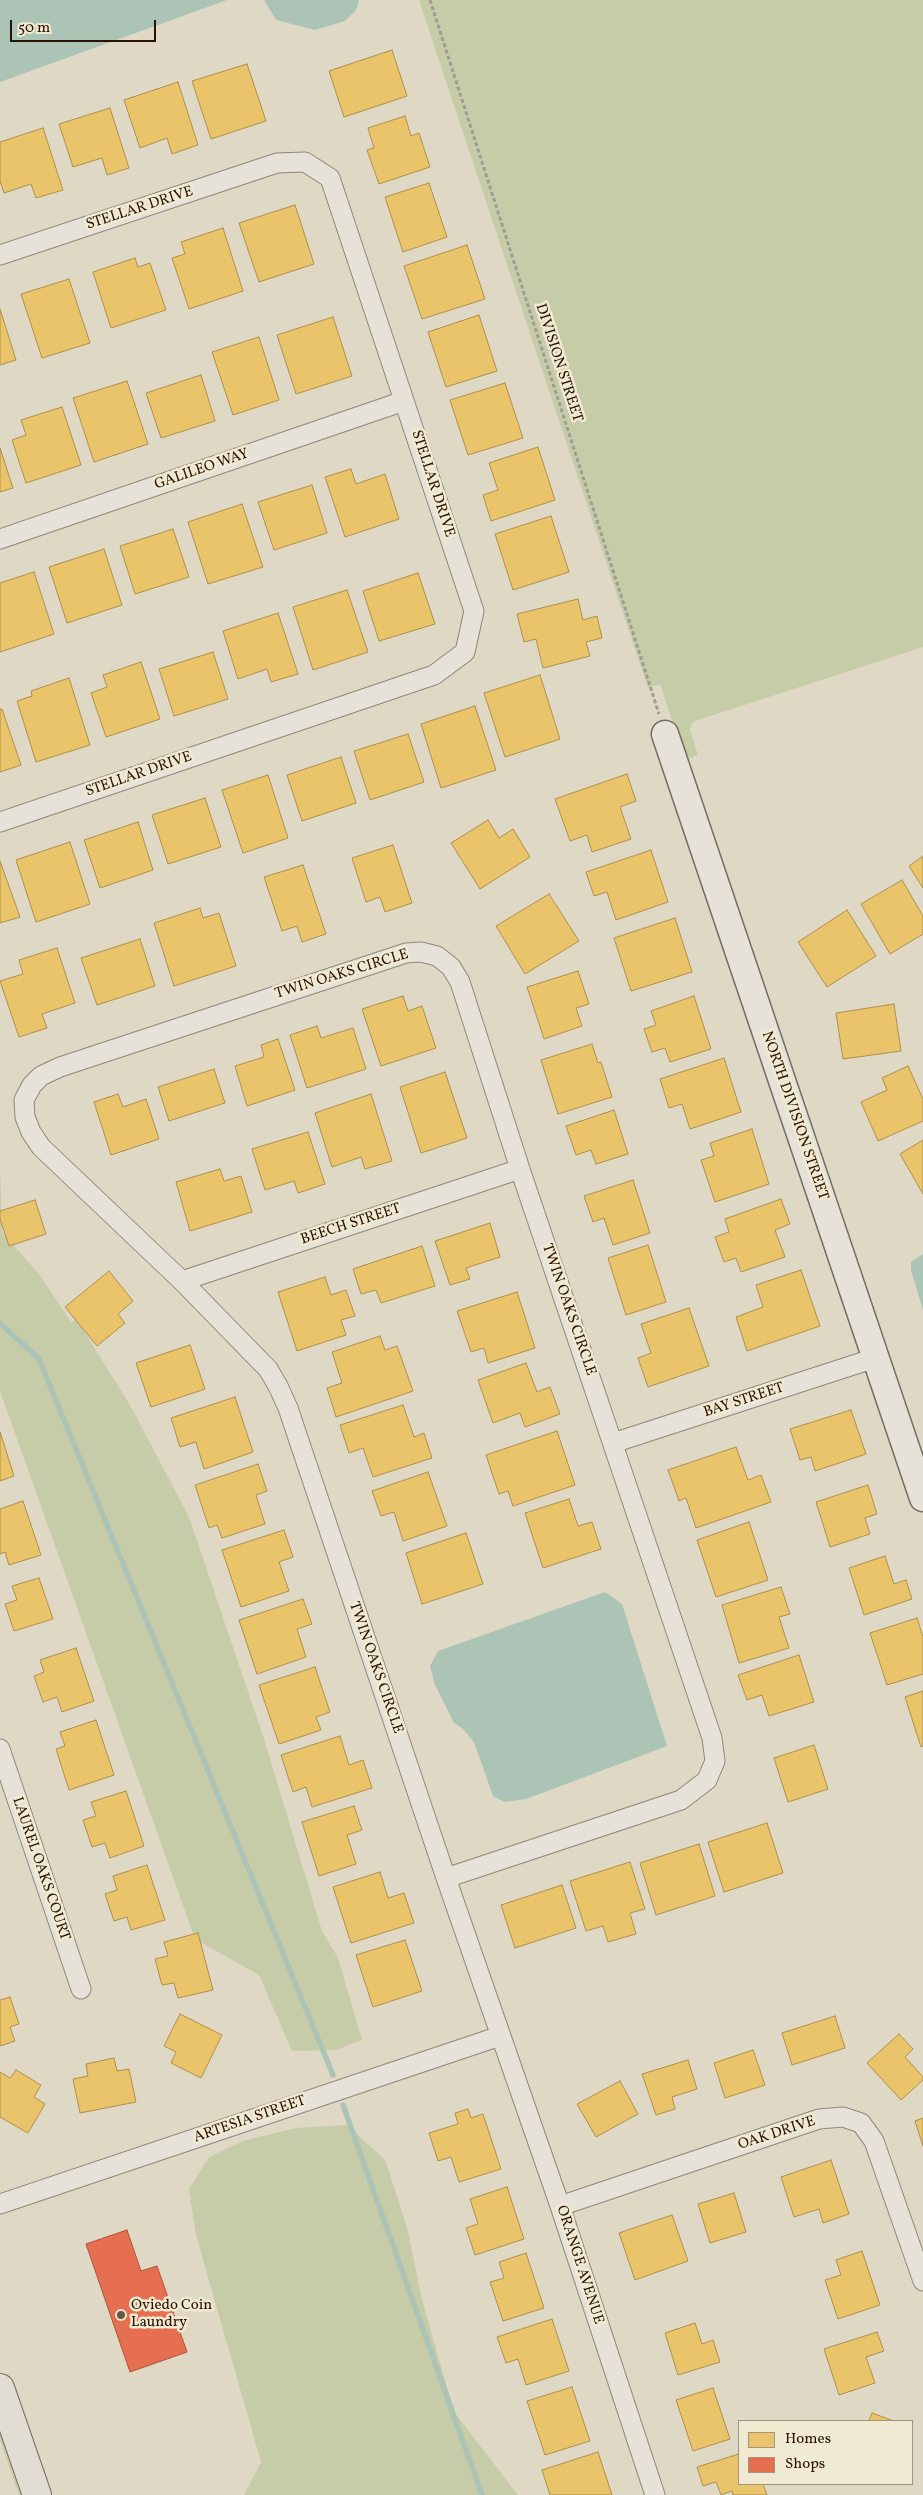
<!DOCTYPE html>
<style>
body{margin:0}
#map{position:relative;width:923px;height:2495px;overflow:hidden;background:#ded8c4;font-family:Vollkorn,serif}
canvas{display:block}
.legend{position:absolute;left:738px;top:2420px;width:175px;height:65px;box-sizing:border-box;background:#f1ead2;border:1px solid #a1947f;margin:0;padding:6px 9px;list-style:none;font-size:15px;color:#291202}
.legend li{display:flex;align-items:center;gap:10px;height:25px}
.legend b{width:25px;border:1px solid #a1947f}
.scale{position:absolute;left:10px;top:20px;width:146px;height:22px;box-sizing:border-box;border:2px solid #291202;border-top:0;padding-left:6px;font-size:15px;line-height:18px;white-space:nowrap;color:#291202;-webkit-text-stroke:4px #f1ead2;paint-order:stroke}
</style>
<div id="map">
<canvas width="923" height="2495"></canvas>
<ul class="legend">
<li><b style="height:14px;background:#e9c46a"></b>Homes</li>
<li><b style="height:14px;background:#e76f51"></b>Shops</li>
</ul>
<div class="scale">50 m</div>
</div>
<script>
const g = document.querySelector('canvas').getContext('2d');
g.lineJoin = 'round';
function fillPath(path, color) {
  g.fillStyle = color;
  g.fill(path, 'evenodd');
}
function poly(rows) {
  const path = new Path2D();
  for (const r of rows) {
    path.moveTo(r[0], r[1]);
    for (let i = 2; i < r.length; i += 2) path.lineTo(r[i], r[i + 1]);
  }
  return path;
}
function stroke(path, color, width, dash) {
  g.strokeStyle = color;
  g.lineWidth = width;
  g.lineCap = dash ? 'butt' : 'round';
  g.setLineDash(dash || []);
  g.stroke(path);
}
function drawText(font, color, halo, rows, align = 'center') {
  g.font = font + ' Vollkorn,serif';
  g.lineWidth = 5;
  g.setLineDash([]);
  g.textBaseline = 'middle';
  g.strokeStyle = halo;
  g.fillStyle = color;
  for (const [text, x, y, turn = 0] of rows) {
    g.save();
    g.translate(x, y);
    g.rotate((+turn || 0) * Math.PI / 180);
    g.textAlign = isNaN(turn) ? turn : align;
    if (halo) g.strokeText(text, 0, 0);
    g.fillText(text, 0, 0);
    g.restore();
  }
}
fillPath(poly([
 [419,0,923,0,923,647,695,721,691,725,690,730,698,755,685,760,660,684,648,688],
 [0,1164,2,1232,39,1274,71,1322,77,1320,130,1405,189,1517,264,1739,322,1931,338,1958,362,2040,336,2050,292,2051,259,1975,195,1939,0,1391],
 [347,2125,385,2160,407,2227,422,2300,454,2412,518,2495,244,2495,261,2462,196,2235,189,2189,209,2157,243,2141,296,2128],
 [0,2419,26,2495,19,2495,0,2440]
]), '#c7cca8');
fillPath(poly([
 [0,0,227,0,0,82],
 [264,0,359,0,356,10,345,21,315,30,276,20],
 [923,1254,923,1310,911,1270,911,1262],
 [605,1592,622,1604,667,1746,526,1799,505,1802,493,1796,474,1742,463,1729,454,1723,435,1685,430,1666,438,1651]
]), '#acc4b5');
const homes = poly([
 [392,50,407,96,344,117,329,71,392,50],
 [247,64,266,121,211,139,192,81,247,64],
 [178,82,198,145,172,154,167,138,140,148,124,100,178,82],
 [110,108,129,168,107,175,102,158,73,167,59,124,110,108],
 [405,116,411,136,419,133,430,167,379,184,367,150,374,148,368,128,405,116],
 [43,128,63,190,36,198,31,184,4,193,0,181,0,142,43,128],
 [429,183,447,237,403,252,385,197,429,183],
 [295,205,314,264,259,282,239,223,295,205],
 [223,228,243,291,189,309,172,258,185,254,181,242,223,228],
 [467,245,485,299,422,319,404,266,467,245],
 [135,258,138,267,150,263,166,310,111,328,93,272,135,258],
 [69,279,90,343,42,358,21,294,69,279],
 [0,309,16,360,0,365,0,309],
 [479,315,497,371,446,387,428,332,479,315],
 [333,317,352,376,296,394,277,335,333,317],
 [259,337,279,400,233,415,212,352,259,337],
 [201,375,215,421,161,438,146,393,201,375],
 [127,381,148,444,94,462,73,398,127,381],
 [505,383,523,438,468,455,450,400,505,383],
 [62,407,81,465,26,483,12,440,26,435,21,420,62,407],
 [538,447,555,500,491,521,483,495,498,490,489,463,538,447],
 [0,448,13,488,0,492,0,448],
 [351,469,356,484,385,474,399,519,345,537,325,477,351,469],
 [312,485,327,533,274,550,258,502,312,485],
 [242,504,263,567,208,584,188,522,242,504],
 [551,516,569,572,513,590,495,534,551,516],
 [173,529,189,577,135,594,120,546,173,529],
 [104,549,122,605,67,623,49,567,104,549],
 [34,572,54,634,0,652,0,583,34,572],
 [418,573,435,624,379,641,363,591,418,573],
 [347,590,368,652,313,670,293,607,347,590],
 [578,599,583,620,597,616,602,638,586,642,590,656,543,668,536,639,524,642,517,614,578,599],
 [278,613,298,674,271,682,267,669,238,679,223,631,278,613],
 [213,652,228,699,174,716,159,669,213,652],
 [141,662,160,719,106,737,91,693,107,687,103,675,141,662],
 [540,675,560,739,505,757,484,693,540,675],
 [69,678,90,745,36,762,17,701,32,696,31,691,69,678],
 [475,706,496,770,441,788,421,724,475,706],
 [0,709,2,709,21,765,0,772,0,709],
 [408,734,424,782,370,800,354,751,408,734],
 [341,757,356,803,302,821,287,775,341,757],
 [627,774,636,801,620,807,631,839,592,852,587,835,570,841,555,799,627,774],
 [268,775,288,838,243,853,222,790,268,775],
 [205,798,221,847,168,864,152,815,205,798],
 [488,820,499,838,513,829,530,857,480,889,451,843,488,820],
 [138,822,153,870,100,888,84,840,138,822],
 [70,842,90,904,36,922,16,860,70,842],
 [393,845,412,903,385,912,380,897,366,902,352,858,393,845],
 [651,850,668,902,616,920,607,892,594,896,586,872,651,850],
 [923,856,923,888,909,866,923,856],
 [0,861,20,917,0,923,0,861],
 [303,865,326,934,302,942,297,926,282,931,264,877,303,865],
 [902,880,923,916,923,934,890,954,861,904,902,880],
 [549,894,579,941,525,974,496,926,549,894],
 [200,908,203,918,219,913,236,966,174,986,154,923,200,908],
 [847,910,876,956,827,987,798,942,847,910],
 [675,918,692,972,631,991,614,938,675,918],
 [140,939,155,986,97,1005,81,958,140,939],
 [57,948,75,1003,42,1014,47,1028,19,1037,0,981,23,974,19,960,57,948],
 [578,971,589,1004,576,1008,582,1026,544,1039,527,987,578,971],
 [403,996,408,1011,422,1006,436,1048,381,1066,362,1009,403,996],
 [694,996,711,1049,670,1062,665,1048,652,1052,644,1029,656,1025,651,1011,694,996],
 [894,1004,901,1051,843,1059,836,1013,894,1004],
 [317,1026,321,1038,353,1028,366,1069,307,1088,290,1035,317,1026],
 [278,1039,295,1090,247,1106,235,1066,264,1057,261,1045,278,1039],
 [592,1044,598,1063,601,1062,612,1097,558,1114,541,1060,592,1044],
 [724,1058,741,1112,690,1129,682,1104,669,1108,660,1079,724,1058],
 [908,1066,923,1099,923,1121,878,1141,861,1102,887,1090,882,1078,908,1066],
 [214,1069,225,1103,169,1121,158,1087,214,1069],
 [445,1072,467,1138,421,1153,400,1087,445,1072],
 [118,1094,123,1107,146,1099,159,1139,111,1155,94,1102,118,1094],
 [371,1094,392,1161,365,1169,361,1157,332,1167,315,1113,371,1094],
 [614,1110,628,1154,596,1164,591,1150,576,1155,566,1126,614,1110],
 [752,1129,769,1184,715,1202,701,1160,714,1156,710,1143,752,1129],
 [308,1132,325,1184,298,1193,294,1181,265,1190,252,1149,308,1132],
 [923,1140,923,1194,900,1154,923,1140],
 [220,1169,224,1181,241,1176,252,1212,190,1231,176,1182,220,1169],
 [633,1180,650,1233,613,1245,604,1218,593,1222,584,1196,633,1180],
 [781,1199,790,1224,775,1230,785,1257,741,1272,736,1258,724,1262,715,1237,729,1232,725,1219,781,1199],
 [35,1200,46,1234,9,1246,0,1219,0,1211,35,1200],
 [490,1223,500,1257,466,1268,470,1279,450,1285,435,1241,490,1223],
 [648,1245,666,1302,626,1315,608,1258,648,1245],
 [422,1246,435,1286,381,1303,376,1290,361,1294,353,1269,422,1246],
 [801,1270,820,1326,747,1351,736,1317,763,1307,756,1285,801,1270],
 [109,1271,133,1301,118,1314,125,1323,97,1346,65,1307,109,1271],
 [325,1277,331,1295,346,1290,355,1316,341,1320,346,1335,297,1351,278,1292,325,1277],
 [517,1292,535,1348,488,1363,484,1348,471,1352,457,1311,517,1292],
 [689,1308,709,1366,648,1387,638,1358,651,1353,641,1324,689,1308],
 [380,1336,385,1350,397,1346,413,1391,336,1417,327,1388,342,1383,332,1352,380,1336],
 [190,1345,205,1389,151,1407,136,1363,190,1345],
 [526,1363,537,1392,550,1387,560,1414,525,1427,520,1413,493,1423,478,1380,526,1363],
 [235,1397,253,1452,204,1469,196,1442,180,1447,171,1418,235,1397],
 [403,1405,414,1437,424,1433,432,1458,373,1477,363,1448,349,1453,340,1425,403,1405],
 [851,1410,866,1454,815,1471,811,1457,800,1460,790,1429,851,1410],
 [557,1431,575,1485,513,1506,508,1491,499,1494,486,1455,557,1431],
 [0,1432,14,1476,0,1481,0,1432],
 [736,1447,748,1480,761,1475,771,1502,696,1528,686,1498,679,1501,668,1470,736,1447],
 [258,1464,267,1491,256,1495,265,1524,222,1538,217,1525,209,1528,195,1485,258,1464],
 [428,1472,447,1526,403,1541,394,1512,381,1516,372,1491,428,1472],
 [868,1485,877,1514,865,1518,870,1534,830,1547,816,1502,868,1485],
 [569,1499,578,1526,592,1522,601,1549,543,1568,525,1513,569,1499],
 [23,1501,41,1555,9,1565,5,1552,0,1554,0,1509,23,1501],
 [749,1522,768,1580,716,1597,697,1540,749,1522],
 [284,1530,293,1557,279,1562,289,1591,241,1607,222,1550,284,1530],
 [466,1533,483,1584,422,1604,406,1553,466,1533],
 [885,1556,894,1584,906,1580,912,1599,864,1615,849,1568,885,1556],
 [39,1578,53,1619,14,1631,5,1604,17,1600,12,1586,39,1578],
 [781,1587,790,1614,779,1617,789,1648,739,1663,722,1605,781,1587],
 [303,1599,312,1624,297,1629,306,1657,257,1674,239,1620,303,1599],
 [917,1618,923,1637,923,1674,887,1685,870,1633,917,1618],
 [76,1648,94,1701,62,1712,57,1697,43,1702,34,1676,44,1672,40,1660,76,1648],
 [799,1655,814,1702,769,1716,762,1695,747,1700,738,1675,799,1655],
 [315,1667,330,1712,316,1717,321,1730,279,1744,259,1685,315,1667],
 [923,1691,923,1746,921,1747,905,1697,923,1691],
 [96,1720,114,1775,69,1790,56,1749,65,1746,60,1732,96,1720],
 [340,1736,349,1765,363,1760,372,1788,312,1807,306,1787,293,1792,281,1755,340,1736],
 [814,1745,828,1789,788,1802,774,1758,814,1745],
 [126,1791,144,1846,110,1858,105,1843,92,1847,83,1820,96,1816,91,1802,126,1791],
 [354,1806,362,1830,347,1835,356,1864,319,1876,302,1822,354,1806],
 [767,1823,783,1873,724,1892,708,1842,767,1823],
 [699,1844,715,1896,656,1915,640,1863,699,1844],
 [630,1862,645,1909,630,1913,636,1934,608,1942,603,1926,586,1931,570,1881,630,1862],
 [147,1865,165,1920,131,1930,127,1917,114,1921,105,1894,117,1890,113,1876,147,1865],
 [380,1872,388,1898,404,1893,414,1923,351,1943,333,1887,380,1872],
 [562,1885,576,1928,515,1948,501,1905,562,1885],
 [198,1933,213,1990,178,1998,174,1983,162,1985,155,1959,168,1956,164,1942,198,1933],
 [405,1940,422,1991,373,2007,356,1955,405,1940],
 [10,1997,19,2024,10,2027,15,2041,0,2046,0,2000,10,1997],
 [180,2014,222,2035,201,2078,171,2063,176,2052,164,2046,180,2014],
 [835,2016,845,2048,792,2065,782,2033,835,2016],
 [899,2034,913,2049,905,2057,923,2077,923,2080,901,2100,867,2063,899,2034],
 [753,2050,765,2085,725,2098,714,2063,753,2050],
 [114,2058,117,2071,129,2069,136,2102,80,2113,73,2079,88,2076,86,2064,114,2058],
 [688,2060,697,2089,672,2097,675,2109,656,2115,642,2074,688,2060],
 [16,2070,41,2085,34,2097,45,2104,28,2133,0,2117,0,2072,10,2078,16,2070],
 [620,2081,638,2114,596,2137,577,2104,620,2081],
 [468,2109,471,2118,483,2114,501,2169,459,2182,451,2157,438,2161,429,2133,458,2124,455,2113,468,2109],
 [923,2118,923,2146,915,2121,923,2118],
 [831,2160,849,2214,823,2223,819,2209,794,2217,781,2177,831,2160],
 [507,2187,524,2239,475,2255,466,2228,478,2224,470,2199,507,2187],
 [734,2193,746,2232,710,2243,698,2204,734,2193],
 [672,2215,688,2261,635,2280,619,2233,672,2215],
 [862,2251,880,2305,838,2319,825,2280,841,2275,836,2260,862,2251],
 [526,2253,544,2308,503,2321,490,2282,504,2278,499,2262,526,2253],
 [552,2319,569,2371,526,2385,518,2359,506,2363,497,2337,552,2319],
 [695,2323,702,2344,713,2340,720,2362,678,2375,665,2333,695,2323],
 [877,2332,884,2351,866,2357,875,2383,839,2395,824,2349,877,2332],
 [572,2387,590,2441,545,2455,527,2401,572,2387],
 [713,2388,730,2439,693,2451,676,2400,713,2388],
 [872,2413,894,2421,869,2421,872,2413],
 [598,2452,612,2495,550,2495,542,2470,598,2452],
 [739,2454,739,2484,763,2484,767,2495,733,2495,732,2491,721,2495,716,2482,703,2486,697,2467,739,2454]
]);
fillPath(homes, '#e9c46a');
stroke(homes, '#af8f4b', 1);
const shops = poly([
 [127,2230,141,2271,157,2266,187,2352,130,2372,86,2244,127,2230]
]);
fillPath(shops, '#e76f51');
stroke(shops, '#ae5339', 1);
stroke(poly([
 [0,1323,39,1359,333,2075],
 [343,2105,482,2495]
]), '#acc4b5', 5.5);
const street = poly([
 [0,255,277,163,305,162,330,178,474,611,465,652,434,675,0,822],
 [0,539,404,401],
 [182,1281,520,1169],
 [613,1443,875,1358],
 [0,1749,81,1989],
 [446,1878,681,1800,707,1780,715,1761,712,1738,520,1169,460,982,451,967,437,956,421,952,406,953,60,1067,41,1076,32,1085,24,1100,25,1117,31,1132,41,1147,182,1281,268,1369,278,1386,288,1408,446,1878,560,2206,655,2495],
 [0,2204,500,2036],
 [560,2206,819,2119,843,2117,861,2123,874,2141,923,2281]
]);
const secondary = poly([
 [665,734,923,1498]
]);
const primary = poly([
 [0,2388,37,2495]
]);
stroke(street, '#8e877a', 21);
stroke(secondary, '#736c60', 29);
stroke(primary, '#736c60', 30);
stroke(poly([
 [430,0,659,714]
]), '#a19c93', 3, [4, 2.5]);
stroke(street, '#e6e2d8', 19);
stroke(secondary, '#e6e2d8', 26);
stroke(primary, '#e1ddd2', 28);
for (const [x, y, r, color] of [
 [121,2315,5,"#685746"]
]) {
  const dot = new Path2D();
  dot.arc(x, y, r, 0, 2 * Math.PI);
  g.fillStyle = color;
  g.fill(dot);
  stroke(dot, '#f1ead2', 2);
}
drawText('15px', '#291202', '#f1ead2', [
 ["STELLAR DRIVE",140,209,-18],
 ["DIVISION STREET",558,363,72],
 ["GALILEO WAY",202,470,-19],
 ["STELLAR DRIVE",432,484,72],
 ["STELLAR DRIVE",139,775,-19],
 ["TWIN OAKS CIRCLE",342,975,-17],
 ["NORTH DIVISION STREET",794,1116,71],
 ["BEECH STREET",351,1225,-18],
 ["TWIN OAKS CIRCLE",568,1310,71],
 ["BAY STREET",744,1401,-18],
 ["TWIN OAKS CIRCLE",375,1668,71],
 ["LAUREL OAKS COURT",40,1869,71],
 ["ARTESIA STREET",250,2120,-19],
 ["OAK DRIVE",777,2134,-18],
 ["ORANGE AVENUE",579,2265,72]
]);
drawText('15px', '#291202', '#f1ead2', [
 ["Oviedo Coin",131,2306],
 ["Laundry",131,2323]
], 'left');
</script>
